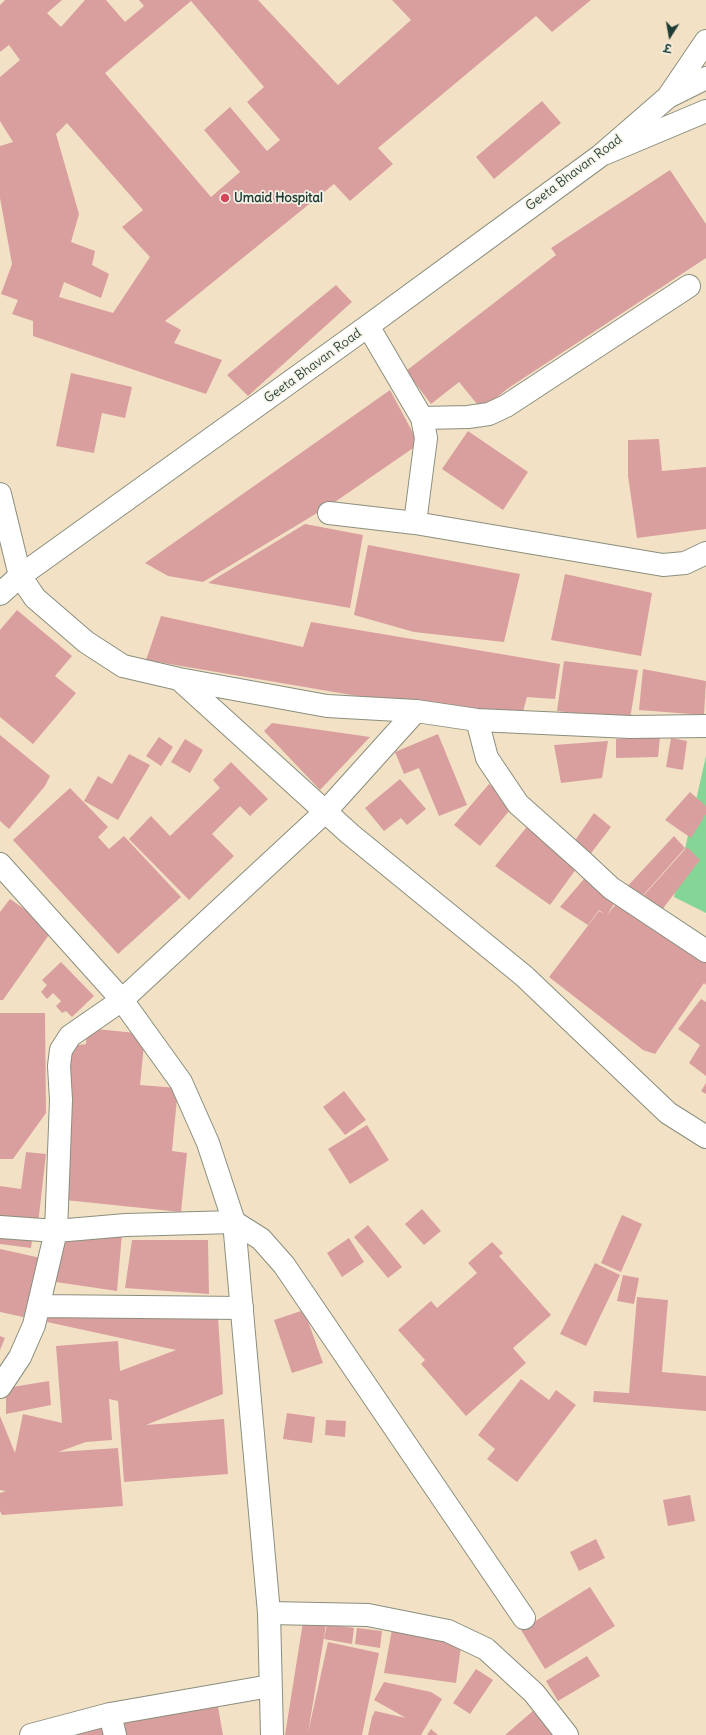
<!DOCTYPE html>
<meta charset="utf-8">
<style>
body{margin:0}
#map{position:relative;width:706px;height:1735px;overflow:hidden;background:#f3e1c6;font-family:Delius,"Playpen Sans Deva",sans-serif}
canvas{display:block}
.north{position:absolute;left:650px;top:16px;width:40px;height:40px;-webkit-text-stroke:3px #f7f3e8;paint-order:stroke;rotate:191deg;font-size:11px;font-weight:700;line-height:16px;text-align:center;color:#1f3d34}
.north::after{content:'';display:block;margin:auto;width:14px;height:18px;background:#1f3d34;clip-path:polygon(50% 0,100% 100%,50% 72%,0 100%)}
</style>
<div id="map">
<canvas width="706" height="1735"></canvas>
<div class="north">उ</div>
</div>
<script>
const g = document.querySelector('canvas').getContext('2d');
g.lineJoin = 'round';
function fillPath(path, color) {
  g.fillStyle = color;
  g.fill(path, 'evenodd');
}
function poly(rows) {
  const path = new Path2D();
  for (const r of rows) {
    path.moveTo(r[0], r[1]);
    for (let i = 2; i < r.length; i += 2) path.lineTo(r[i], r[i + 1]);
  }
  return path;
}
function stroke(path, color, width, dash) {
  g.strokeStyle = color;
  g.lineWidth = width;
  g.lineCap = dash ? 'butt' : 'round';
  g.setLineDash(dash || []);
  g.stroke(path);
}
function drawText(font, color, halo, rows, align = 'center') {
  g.font = font + ' Delius,sans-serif';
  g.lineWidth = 3.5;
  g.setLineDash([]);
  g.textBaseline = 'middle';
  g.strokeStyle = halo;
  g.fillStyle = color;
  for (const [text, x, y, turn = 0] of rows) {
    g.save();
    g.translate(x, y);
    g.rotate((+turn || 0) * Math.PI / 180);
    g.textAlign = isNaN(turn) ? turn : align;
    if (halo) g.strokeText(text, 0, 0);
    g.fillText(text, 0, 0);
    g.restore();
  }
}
fillPath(poly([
 [706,756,706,913,674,897]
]), '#84d596');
fillPath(poly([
 [5,0,62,0,47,13,61,27,85,0,106,0,125,22,144,6,139,0,258,0,338,85,411,20,392,0,591,0,552,32,536,16,378,148,393,164,350,201,334,184,165,321,181,330,174,343,222,360,206,394,33,336,33,321,12,314,18,300,1,294,12,264,0,198,0,146,13,142,0,121,0,77,20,60,9,45,0,52,0,5],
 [191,1,264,87,247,102,280,140,267,151,230,107,204,130,240,172,211,197,105,73],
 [67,123,143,210,122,227,150,257,113,313,59,297,64,282,101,298,109,274,92,265,95,251,71,242,79,214,56,134],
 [542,101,561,123,494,179,476,157],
 [670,170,706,224,706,258,507,389,482,410,459,382,431,404,406,371,556,255,551,248],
 [336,285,352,302,248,396,227,375],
 [71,373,132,387,125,418,102,413,94,453,56,446],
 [390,390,419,444,332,504,203,582,168,576,145,563],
 [468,431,528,472,503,510,442,469],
 [659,439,662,471,706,467,706,529,637,538,628,476,628,440],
 [305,524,363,535,350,608,208,583],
 [368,545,520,574,504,642,414,632,354,615],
 [565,574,652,593,641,656,551,640],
 [17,610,72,656,55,676,76,693,33,744,0,717,0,630],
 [161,616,303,647,311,622,560,664,555,699,527,697,522,715,381,700,146,660],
 [564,661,638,670,630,719,557,711],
 [643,669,706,681,704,715,639,710],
 [272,723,370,737,320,790,264,731],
 [438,734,467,805,439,816,419,768,404,774,395,752],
 [0,735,50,776,45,786,9,829,0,821],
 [159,737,173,747,161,766,146,756],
 [660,737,658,757,616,758,616,739],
 [671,738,687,741,683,770,666,767],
 [185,739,203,750,190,773,171,762],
 [608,741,602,778,561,783,554,745],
 [129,754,150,765,118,820,84,801,98,776,112,784],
 [231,762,268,799,250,816,240,806,212,834,234,856,189,900,129,839,151,816,170,836,220,788,213,780],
 [400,779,426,809,407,825,401,818,384,831,365,808],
 [489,784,514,805,480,846,454,825],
 [70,788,108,827,98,837,109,849,124,836,181,897,118,954,13,840],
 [690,792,706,806,706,814,691,838,665,820],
 [594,813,611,827,589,856,574,842],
 [530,823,579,865,550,905,495,866],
 [674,836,685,848,639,900,624,890],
 [687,847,700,860,658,915,638,902],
 [589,873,618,898,607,915,621,898,706,960,706,985,704,983,655,1054,643,1050,549,977,599,911,605,914,599,910,588,925,560,907],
 [10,899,53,929,3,1000,0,1000,0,912],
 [61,962,94,996,72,1017,66,1011,62,1013,56,1006,61,1001,53,993,47,999,41,992,47,985,42,980],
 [701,999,706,1002,706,1076,689,1063,700,1045,678,1029],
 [0,1013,45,1013,46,1113,13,1159,0,1159],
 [87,1028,145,1034,140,1085,178,1088,172,1151,187,1153,181,1212,65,1200,65,1150,71,1046,86,1044],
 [706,1083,706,1094,701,1091],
 [344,1091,366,1120,345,1135,323,1107],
 [367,1125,389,1160,350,1184,328,1149],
 [26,1152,46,1154,38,1224,0,1220,0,1186,21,1189],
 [422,1209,441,1231,424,1245,405,1224],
 [622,1215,642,1224,621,1272,601,1263],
 [368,1225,402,1267,388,1278,354,1237],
 [0,1231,33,1233,31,1248,0,1244],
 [122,1234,117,1291,49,1281,64,1236],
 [349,1238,364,1262,342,1277,327,1253],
 [132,1240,208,1240,209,1294,125,1288],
 [492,1242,503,1253,499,1256,551,1315,513,1348,526,1363,466,1416,421,1364,425,1360,398,1330,431,1301,437,1308,477,1273,468,1263],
 [0,1249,41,1258,28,1318,0,1312],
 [595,1263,620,1275,586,1346,560,1334],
 [623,1275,639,1278,634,1304,617,1301],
 [637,1297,668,1300,662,1372,706,1376,706,1411,593,1402,594,1391,629,1393],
 [304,1310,323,1363,292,1373,274,1320],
 [49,1313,218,1317,223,1394,146,1425,224,1419,228,1474,124,1482,118,1401,109,1399,112,1440,86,1442,58,1452,118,1448,123,1506,2,1515,0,1511,0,1493,6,1491,0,1490,0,1416,15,1453,23,1414,62,1423,56,1346,118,1341,120,1371,176,1350,47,1322],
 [0,1336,5,1338,0,1350],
 [521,1379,549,1400,556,1390,576,1405,517,1482,487,1459,495,1449,478,1435],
 [49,1381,51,1405,6,1414,6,1388],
 [287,1413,315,1417,312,1443,283,1439],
 [326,1420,346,1421,345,1437,325,1435],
 [690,1495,695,1521,668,1526,663,1500],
 [596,1539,605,1558,579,1571,570,1552],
 [590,1587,615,1626,545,1669,521,1630],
 [303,1622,326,1625,308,1733,328,1642,379,1653,362,1735,285,1735],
 [327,1624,354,1628,352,1644,324,1639],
 [393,1624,462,1639,456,1683,384,1673],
 [357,1628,382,1631,380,1648,355,1644],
 [587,1656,600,1676,558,1701,546,1681],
 [476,1669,493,1680,470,1714,453,1703],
 [384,1682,431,1692,442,1699,421,1735,368,1735,372,1717,375,1711,406,1718,374,1700],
 [218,1707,223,1735,126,1735,123,1721],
 [534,1710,556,1735,505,1735],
 [108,1726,109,1735,69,1735],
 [431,1729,438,1735,427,1735]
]), '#d99f9e');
const minor = poly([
 [606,153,706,111],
 [368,326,422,418,426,438,415,523,663,565,685,563,706,553],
 [422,418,468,417,489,414,506,406,689,286],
 [0,494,20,576,35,598,86,642,123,666,179,679,327,706,416,711,477,720,630,727,706,726],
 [329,513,415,523],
 [179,679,350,834,524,976,668,1113,706,1137],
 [477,720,487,758,518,804,582,861,611,888,706,951],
 [0,1227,56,1231,126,1225,234,1222,261,1239,284,1265,524,1618],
 [39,1306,242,1308],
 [0,1387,20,1357,34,1325,56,1231,61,1100,59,1066,61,1050,70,1036,122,1000,325,812,416,711],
 [269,1613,368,1615,448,1631,486,1649,534,1693,567,1735],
 [110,1714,115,1735],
 [31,1735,110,1714,270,1686]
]);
const major = poly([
 [668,97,706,41],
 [0,594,20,576,368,326,600,156,668,97,706,78],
 [0,864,122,1000,181,1082,208,1143,234,1222,269,1613,272,1735]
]);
stroke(minor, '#898f7d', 24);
stroke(major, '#898f7d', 24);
stroke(minor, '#fff', 22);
stroke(major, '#fff', 22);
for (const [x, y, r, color] of [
 [225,198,5,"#d1495b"]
]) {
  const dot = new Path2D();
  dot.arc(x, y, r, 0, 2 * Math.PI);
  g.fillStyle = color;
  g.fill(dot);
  stroke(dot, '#f7f3e8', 1.5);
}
drawText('13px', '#1f3d34', '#f7f3e8', [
 ["Geeta Bhavan Road",574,173,-37],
 ["Geeta Bhavan Road",313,366,-36]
]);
drawText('bold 13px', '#1f3d34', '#f7f3e8', [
 ["Umaid Hospital",234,198]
], 'left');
</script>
